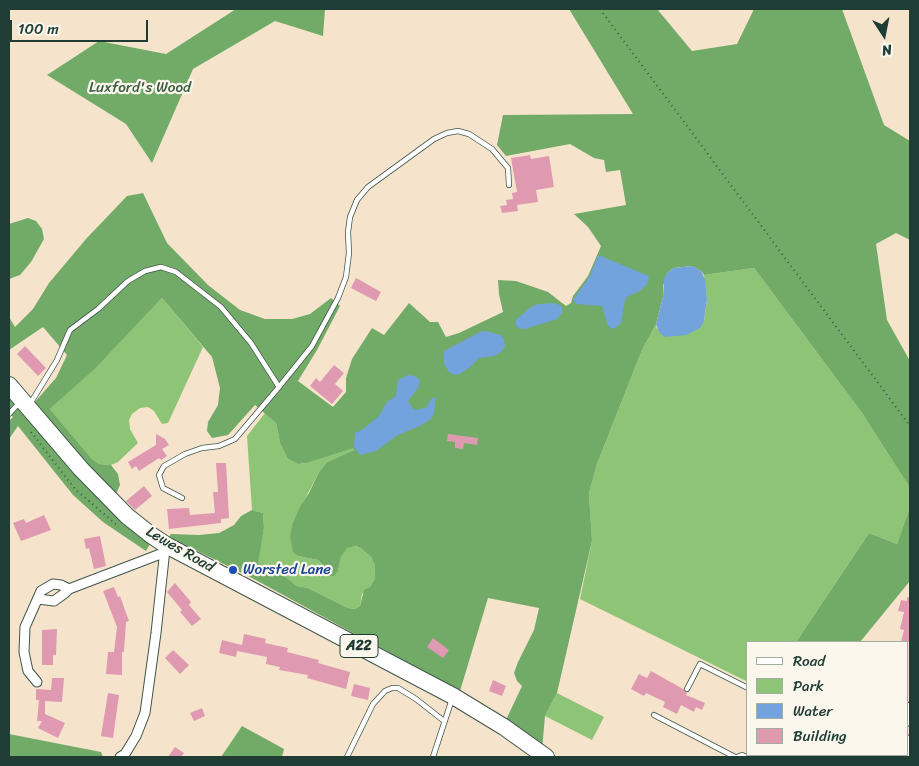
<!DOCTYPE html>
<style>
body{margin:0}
#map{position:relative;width:919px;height:766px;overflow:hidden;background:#f5e4cb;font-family:Sriracha,sans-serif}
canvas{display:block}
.frame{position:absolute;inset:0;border:10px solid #1f3d34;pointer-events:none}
.legend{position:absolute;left:746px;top:641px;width:162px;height:115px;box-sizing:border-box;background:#fbf7ec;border:1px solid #a3ada2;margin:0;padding:6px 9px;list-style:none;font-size:15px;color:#1f3d34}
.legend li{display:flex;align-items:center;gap:10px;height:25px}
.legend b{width:25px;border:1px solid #a3ada2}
.north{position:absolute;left:859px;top:10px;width:50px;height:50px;-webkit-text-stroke:4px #fbf7ec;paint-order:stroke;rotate:169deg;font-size:14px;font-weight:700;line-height:20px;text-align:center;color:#1f3d34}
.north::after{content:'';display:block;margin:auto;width:18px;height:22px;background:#1f3d34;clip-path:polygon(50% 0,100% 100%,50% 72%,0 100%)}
.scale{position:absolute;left:10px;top:20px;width:138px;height:22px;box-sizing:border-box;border:2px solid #1f3d34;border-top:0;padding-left:6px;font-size:15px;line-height:18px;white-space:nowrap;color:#1f3d34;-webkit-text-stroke:4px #fbf7ec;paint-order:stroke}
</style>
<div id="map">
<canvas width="919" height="766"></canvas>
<div class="frame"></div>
<ul class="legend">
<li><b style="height:6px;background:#fff"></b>Road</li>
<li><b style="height:14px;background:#8ec476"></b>Park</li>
<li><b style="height:14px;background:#72a3dc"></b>Water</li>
<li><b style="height:14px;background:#df9ab2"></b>Building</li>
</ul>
<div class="north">N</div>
<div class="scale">100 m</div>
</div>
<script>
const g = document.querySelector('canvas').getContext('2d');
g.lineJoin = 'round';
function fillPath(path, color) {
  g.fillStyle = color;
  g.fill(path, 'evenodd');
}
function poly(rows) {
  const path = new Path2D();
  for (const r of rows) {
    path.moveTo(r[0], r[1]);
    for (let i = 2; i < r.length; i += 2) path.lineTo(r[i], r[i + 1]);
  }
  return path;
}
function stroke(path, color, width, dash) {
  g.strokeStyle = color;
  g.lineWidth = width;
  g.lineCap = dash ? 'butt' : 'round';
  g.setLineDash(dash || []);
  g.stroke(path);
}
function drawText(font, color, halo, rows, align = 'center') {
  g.font = font + ' Sriracha,sans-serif';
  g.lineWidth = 4.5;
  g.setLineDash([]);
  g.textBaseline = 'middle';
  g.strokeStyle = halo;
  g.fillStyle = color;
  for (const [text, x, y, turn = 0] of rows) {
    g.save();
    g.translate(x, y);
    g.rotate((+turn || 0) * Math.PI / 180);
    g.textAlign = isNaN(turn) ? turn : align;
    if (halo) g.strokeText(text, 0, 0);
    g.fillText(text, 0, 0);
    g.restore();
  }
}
fillPath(poly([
 [754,268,862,413,910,488,910,507,897,544,869,533,796,642,748,642,748,682,580,599,592,541,589,493,597,464,642,350,656,324,657,329,704,321,707,299,704,275],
 [162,298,203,347,168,423,162,424,154,411,148,407,140,408,132,414,129,420,130,429,138,443,118,462,111,465,99,464,92,459,50,409,95,369],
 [265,413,276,423,280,443,288,459,298,464,307,463,353,447,354,450,327,462,319,472,293,522,298,556,318,560,322,564,323,572,338,571,341,557,346,548,355,546,362,549,371,557,375,566,375,578,370,587,362,594,360,606,355,609,348,608,308,588,297,586,281,573,257,563,264,528,263,513,252,510,247,436],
 [557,693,604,717,592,740,545,716]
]), '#8ec476');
fillPath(poly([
 [236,9,325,9,323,36,275,21,193,69,152,163,126,124,47,75,99,41,166,54],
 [569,9,657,9,692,51,737,44,754,9,842,9,884,125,910,141,910,240,896,233,876,244,887,320,910,361,910,488,862,413,754,268,704,275,701,271,692,266,674,268,667,273,663,286,663,297,656,324,642,350,597,464,589,493,592,541,557,693,545,716,542,750,505,722,522,686,517,681,514,673,518,662,534,630,539,608,488,598,460,691,252,578,169,537,171,534,199,535,219,533,234,525,241,516,252,510,263,513,264,528,258,563,281,573,297,586,308,588,348,608,355,609,360,606,364,590,370,587,375,578,375,566,371,557,362,549,356,546,347,548,341,557,338,571,334,576,328,576,323,572,322,564,318,560,298,556,293,552,290,536,293,522,301,505,309,493,319,472,327,462,354,450,353,448,307,463,298,464,288,459,280,443,276,423,255,405,228,435,212,438,207,431,208,422,218,405,220,388,212,357,162,298,95,369,50,409,92,459,99,464,111,465,118,474,120,485,116,494,87,464,34,403,56,378,67,355,43,327,9,350,9,317,15,327,33,309,49,283,86,239,127,196,143,193,167,243,208,285,240,310,265,319,292,319,310,314,331,298,340,306,317,350,298,381,333,407,346,392,346,378,352,359,372,328,384,335,409,303,430,322,438,322,446,337,459,333,503,312,499,294,498,280,516,281,548,292,566,306,571,303,573,296,588,276,601,246,588,227,574,214,626,205,620,170,606,172,604,160,594,158,570,144,506,156,497,145,503,115,633,114],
 [28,218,36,221,42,229,44,239,31,262,20,275,9,279,9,224],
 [9,396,151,542,146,551,103,522,73,495,18,426,9,439,9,421,13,417,9,413],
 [910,507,910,581,860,642,796,642,869,533,897,544],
 [242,726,284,749,282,757,221,757],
 [9,734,101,752,103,757,9,757]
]), '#72aa67');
fillPath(poly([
 [598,255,649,276,648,283,640,291,627,297,625,300,621,323,617,327,612,329,608,326,602,306,576,304,573,300,590,276],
 [692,266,701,271,705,279,707,299,704,321,700,328,686,335,665,337,659,332,656,324,663,297,664,279,667,273,674,268],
 [553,303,560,305,562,308,562,313,557,319,525,329,521,329,516,326,516,320,531,307,538,304],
 [482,331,490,332,500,335,504,339,505,347,502,351,495,356,479,358,470,367,460,374,455,375,449,372,444,364,444,351],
 [408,375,415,376,420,381,418,388,408,401,413,409,416,410,427,407,431,399,436,397,434,412,431,419,420,426,398,435,376,451,360,455,354,447,355,433,362,430,379,416,387,402,396,396,398,380]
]), '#72a3dc');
fillPath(poly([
 [530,155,531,159,549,156,554,187,536,190,538,202,517,205,518,211,502,213,500,206,507,205,506,200,513,199,512,193,517,192,511,158],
 [356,278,381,292,376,301,351,288],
 [25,346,46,368,38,376,17,354],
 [334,365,344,373,335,384,343,391,332,404,310,386,316,378,320,382],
 [156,434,165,439,169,445,162,449,167,456,161,460,159,458,139,471,136,466,132,469,128,462,156,445],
 [448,434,478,438,477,445,464,443,463,449,455,448,455,442,447,441],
 [216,463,226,463,229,518,221,519,221,523,169,529,167,509,189,508,190,515,215,513,213,492,218,492],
 [144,486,152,496,135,510,126,501],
 [44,515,51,530,21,541,13,523,24,519,26,523],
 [100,536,106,566,94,569,89,548,86,549,84,539],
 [175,583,191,602,189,605,201,619,192,626,180,612,182,610,167,592],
 [114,587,118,597,120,596,129,621,126,622,124,652,122,652,122,675,106,674,108,652,114,652,117,627,103,591],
 [907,597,910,598,910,642,901,642,904,630,900,629,904,612,898,611,901,600,907,601],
 [57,629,56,655,53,655,53,665,42,665,42,630],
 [244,634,266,639,265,643,288,648,287,652,319,660,318,663,350,672,346,689,307,678,308,675,279,670,280,667,266,664,267,657,237,651,236,657,219,653,222,640,242,645],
 [433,638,449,650,443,658,427,647],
 [173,650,189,665,180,674,165,658],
 [651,671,683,689,687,693,686,695,705,703,702,710,696,707,694,712,681,705,677,714,663,707,665,702,646,693,644,696,631,689,639,674,647,678],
 [52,678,64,678,62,702,45,701,45,714,65,723,58,738,38,728,42,721,37,721,39,700,36,700,36,689,51,690],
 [493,680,506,686,502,696,489,691],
 [354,684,370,688,368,700,351,696],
 [108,693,119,695,113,738,101,736],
 [202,708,205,716,194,721,190,713],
 [175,747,184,753,181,757,168,757]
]), '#df9ab2');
const lane = poly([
 [279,387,312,346,338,298,346,277,349,253,348,232,350,217,357,200,368,187,434,139,447,133,458,131,469,134,492,149,508,168,509,185],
 [30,404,57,360,70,330,98,309,128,281,145,271,161,267,176,272,221,307,251,343,279,387,235,439,219,446,202,448,185,454,164,466,159,475,163,488,182,498],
 [9,414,20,402],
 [687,689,700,664,748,688],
 [654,715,735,757],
 [347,757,373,704,385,691,392,688,398,688,416,699,444,721],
 [433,757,452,699],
 [737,757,742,755,747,757]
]);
const street = poly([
 [38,599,54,601,65,593,69,589],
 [37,682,28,671,24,652,25,627,41,591,53,584,61,585,69,589,163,553],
 [908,721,910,707],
 [908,740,910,752],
 [120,757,125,754,136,736,145,713,156,633,165,549],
 [837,757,842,755]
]);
const highway = poly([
 [9,385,81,469,127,516,151,535,166,545,453,696,504,727,546,757]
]);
stroke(lane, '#3f564b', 6);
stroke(street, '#3f564b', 11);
stroke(highway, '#3f564b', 18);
stroke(poly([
 [600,9,910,426],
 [31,432,75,489,119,527]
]), '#3f564b', 2, [1, 4]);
stroke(lane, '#fff', 4.5);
stroke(street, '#fff', 9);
stroke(highway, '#fff', 16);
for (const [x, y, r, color] of [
 [233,570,5,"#1a4fb4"]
]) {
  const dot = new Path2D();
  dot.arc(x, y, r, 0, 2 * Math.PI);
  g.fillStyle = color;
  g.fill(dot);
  stroke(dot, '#fbf7ec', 2);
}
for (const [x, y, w] of [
 [359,646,38]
]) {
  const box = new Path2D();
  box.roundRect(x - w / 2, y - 11.5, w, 23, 4);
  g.fillStyle = '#fbf7ec';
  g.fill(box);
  stroke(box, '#1f3d34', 1);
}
drawText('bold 14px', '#1f3d34', null, [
 ["A22",359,646]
]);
drawText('15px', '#3b5f44', '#fbf7ec', [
 ["Luxford's Wood",140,88]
]);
drawText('15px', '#1f3d34', '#fbf7ec', [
 ["Lewes Road",180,550,30]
]);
drawText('15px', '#164399', '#fbf7ec', [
 ["Worsted Lane",243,570]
], 'left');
</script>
